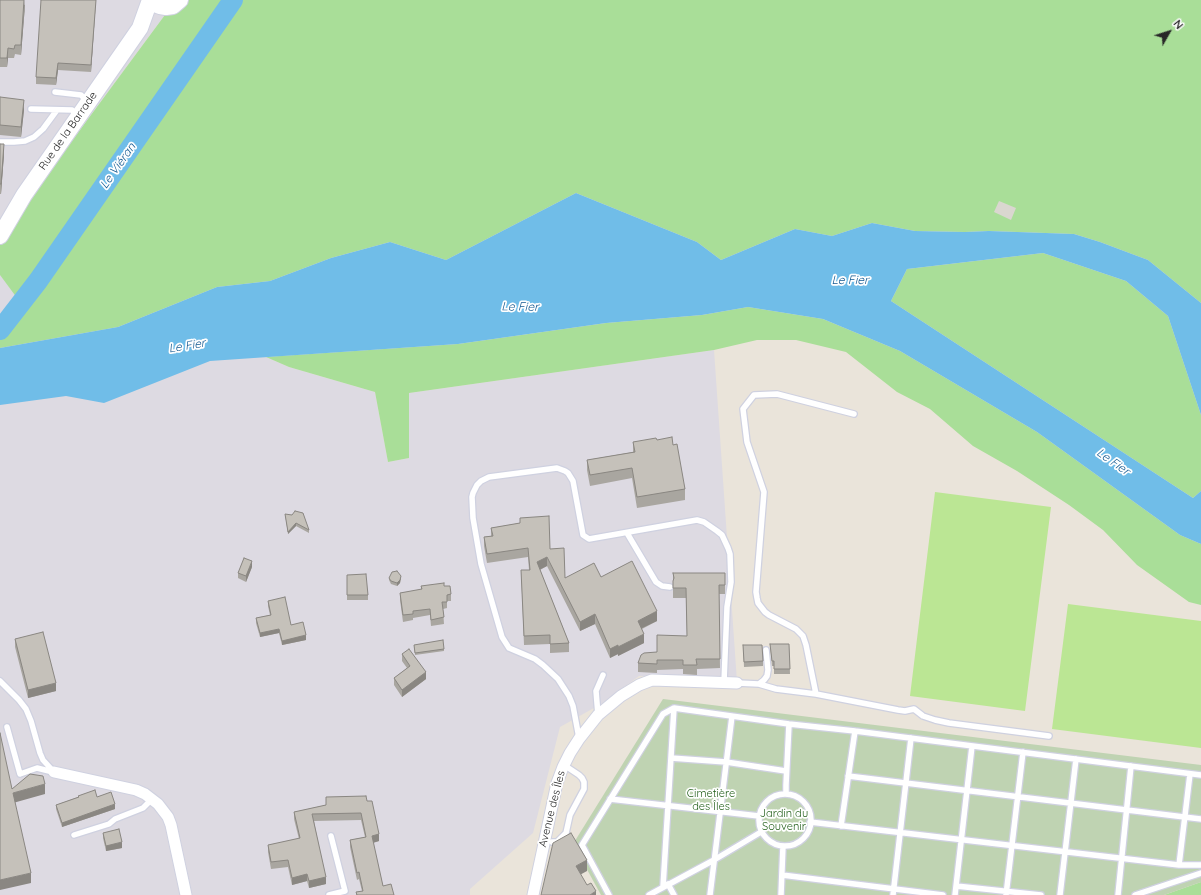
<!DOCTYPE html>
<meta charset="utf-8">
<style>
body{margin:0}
#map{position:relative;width:1201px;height:895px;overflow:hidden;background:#eae4da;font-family:Quicksand,sans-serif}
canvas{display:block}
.north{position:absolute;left:1149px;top:12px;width:40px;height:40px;-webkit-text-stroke:3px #fff;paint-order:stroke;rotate:51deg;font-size:11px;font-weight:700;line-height:16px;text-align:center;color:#282828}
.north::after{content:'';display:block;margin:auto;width:14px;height:18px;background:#282828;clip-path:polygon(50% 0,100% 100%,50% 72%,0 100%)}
</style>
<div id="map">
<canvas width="1201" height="895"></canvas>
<div class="north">N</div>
</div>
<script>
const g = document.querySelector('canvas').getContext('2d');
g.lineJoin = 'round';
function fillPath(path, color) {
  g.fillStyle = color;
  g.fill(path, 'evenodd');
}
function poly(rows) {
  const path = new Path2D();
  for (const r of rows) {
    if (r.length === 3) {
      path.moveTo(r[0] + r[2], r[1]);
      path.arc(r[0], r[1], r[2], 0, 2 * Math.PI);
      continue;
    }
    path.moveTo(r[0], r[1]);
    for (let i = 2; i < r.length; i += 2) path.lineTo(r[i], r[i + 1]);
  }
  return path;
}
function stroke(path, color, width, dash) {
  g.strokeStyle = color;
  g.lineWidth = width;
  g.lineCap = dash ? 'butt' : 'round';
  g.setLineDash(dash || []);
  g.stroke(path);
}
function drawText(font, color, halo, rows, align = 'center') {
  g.font = font + ' Quicksand,sans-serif';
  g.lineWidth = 3.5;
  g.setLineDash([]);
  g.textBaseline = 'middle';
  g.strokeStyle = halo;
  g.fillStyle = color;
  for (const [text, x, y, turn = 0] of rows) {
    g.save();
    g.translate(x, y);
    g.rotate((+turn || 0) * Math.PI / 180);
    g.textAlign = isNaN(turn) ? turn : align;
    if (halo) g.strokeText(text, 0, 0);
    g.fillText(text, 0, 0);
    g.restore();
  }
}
fillPath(poly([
 [0,0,176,0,0,238],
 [0,275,21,301,0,331],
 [118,327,266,357,289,367,375,392,388,462,409,458,409,393,714,350,737,682,663,676,639,676,601,704,560,727,533,833,470,889,470,895,0,895,0,348]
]), '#dddae2');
fillPath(poly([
 [176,0,1201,0,1201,303,1148,260,1100,242,1074,234,989,231,965,232,915,231,872,223,832,236,795,229,721,260,697,242,576,193,446,260,390,242,331,258,270,281,217,287,118,327,0,348,0,331,20,302,0,275,0,238],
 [1043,253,1126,281,1168,316,1201,415,1201,491,1193,498,891,301,907,269],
 [748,307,823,319,900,351,1037,432,1180,535,1201,544,1201,605,1189,602,1137,565,1103,530,1069,505,1017,471,973,446,930,409,897,392,846,352,796,340,757,340,714,350,409,393,409,458,388,462,375,392,289,367,266,357,458,344,606,323,702,315],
 [1201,882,1201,895,1164,895]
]), '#a9de98');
fillPath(poly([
 [663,699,1201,765,1201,882,1164,895,601,895,573,844]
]), '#bfd3b2');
fillPath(poly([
 [935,492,1051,507,1025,711,910,696],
 [1068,604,1201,621,1201,748,1052,729]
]), '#bbe694');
fillPath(poly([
 [999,201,1016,208,1011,220,994,212]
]), '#dad7d0');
fillPath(poly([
 [576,193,697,242,721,260,795,229,832,236,872,223,915,231,965,232,989,231,1074,234,1100,242,1148,260,1201,303,1201,415,1168,316,1126,281,1043,253,907,269,891,301,1193,498,1201,491,1201,544,1180,535,1037,432,900,351,823,319,748,307,702,315,606,323,458,344,210,361,104,403,66,396,0,405,0,348,118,327,217,287,270,281,331,258,390,242,446,260]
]), '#70bde8');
stroke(poly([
 [0,330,38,281,233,0]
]), '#70bde8', 20);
const lane = poly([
 [55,92,81,95,88,102],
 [31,109,72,110,77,115],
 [0,142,14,142,25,141,34,137,43,129,57,110],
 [627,533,656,582,662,586,670,587],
 [0,681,19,700,26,709,31,721,40,753,43,760,54,772],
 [737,683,759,684,764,680,767,676,768,670,766,650],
 [759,684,776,689,816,694,898,710,905,711,914,709,923,716,935,720,949,723,1049,736],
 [816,694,806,645,803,636,796,629,769,615,765,612,758,603,757,598,756,592,764,492,747,442,743,409,754,395,777,394,854,414],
 [598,715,596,691,603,675],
 [7,727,20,774,37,768,53,772],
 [579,738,573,706,569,696,558,679,543,665,535,659,509,648,502,637,481,564,473,518,472,497,473,493,477,485,481,481,489,477,557,468,565,471,568,473,573,481,583,535,589,539,697,520,704,522,717,531,722,535,728,548,730,554,731,582,727,607,724,682],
 [671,758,726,762,786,771],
 [848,776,1201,819],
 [786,794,786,785,789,724],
 [785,820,26],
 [610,799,759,816],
 [810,822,1179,865,1201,865],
 [841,826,855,731],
 [74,835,109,824,115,819,143,808,152,799],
 [552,842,557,842,566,833,570,815,584,789,584,782,582,778,579,775,564,765],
 [1179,865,1190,774],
 [782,875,943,895],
 [668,884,674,895],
 [956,886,1041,895],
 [663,887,674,708],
 [329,895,345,891,331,836],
 [609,895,582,845,663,714,674,708,789,724,855,731,1201,775],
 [649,895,714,860,761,832],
 [710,895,732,716],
 [781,895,783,846],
 [893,895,911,738],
 [955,895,972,746],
 [1006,895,1023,752],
 [1060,895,1076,759],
 [1118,895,1131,766],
 [1135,895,1201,873]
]);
const street = poly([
 [54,772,136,790,145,794,158,804,168,817,171,825,186,895],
 [533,895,557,783,563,767,570,753,579,739,598,715,621,696,639,685,652,680,737,683]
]);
const secondary = poly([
 [151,0,155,4,160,6,166,7,173,6,180,0],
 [0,236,24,195,140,28,150,0]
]);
stroke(lane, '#cfd1e0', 8);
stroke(street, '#cfd1e0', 13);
stroke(secondary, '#cfd1e0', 18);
stroke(lane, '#fff', 5.5);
stroke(street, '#fff', 11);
stroke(secondary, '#fff', 16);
fillPath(poly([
 [0,0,25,5,21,55,15,54,14,58,8,58,7,67,0,67],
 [96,0,91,72,58,70,56,85,36,84,36,77],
 [0,97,24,110,21,137,0,135],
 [0,144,4,154,1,194,0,194],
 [657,440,673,445,685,489,685,500,637,508,632,478,590,486,587,470,587,460,633,452,633,442],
 [285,514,309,530,309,533,296,526,288,534],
 [520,518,550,549,565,578,601,577,657,621,642,629,644,643,618,656,618,654,610,658,595,624,580,631,547,566,540,570,569,643,569,652,550,653,550,644,524,645,521,570,529,570,528,557,487,563,484,546,484,537,491,536,491,528,520,523],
 [252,567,246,582,238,578,238,573],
 [673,573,725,573,725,594,719,594,720,668,697,669,697,675,683,674,683,669,657,670,657,673,638,672,638,663,687,636,686,598,673,598],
 [347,575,368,595,368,600,347,600],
 [389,578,401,579,400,583,397,586,391,584,389,580],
 [421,586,444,586,451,594,451,601,447,601,447,608,443,609,444,624,431,626,430,615,413,618,413,620,403,622,400,600,400,593,421,590],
 [268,601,291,625,306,640,282,645,279,633,260,637,256,623,256,618,270,615,268,606],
 [15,639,56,691,28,698,15,647],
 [770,644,789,644,790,674,774,674,774,666,772,666],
 [414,645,444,649,444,651,415,655],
 [743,645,763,661,763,666,744,667],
 [402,654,426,679,402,697,394,685,394,678,407,668,402,661],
 [78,796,97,797,115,809,62,827,56,809,56,805,78,797],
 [326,797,367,801,379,841,373,843,383,886,394,895,356,895,356,892,362,891,359,879,357,880,350,847,350,840,365,837,361,820,314,821,326,884,309,888,307,881,292,885,288,867,271,869,268,852,268,845,299,839,294,819,294,812,326,805],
 [103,833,122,848,106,851,103,838]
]), '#a9a6a0');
fillPath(poly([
 [25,0,25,5,21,55,21,45],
 [96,0,91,72,91,65],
 [8,48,8,58,7,67,7,58],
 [58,63,58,70,56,85,56,78],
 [24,100,24,110,21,137,21,127],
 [4,144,4,154,1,194,1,184],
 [296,523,296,526,288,534,288,532],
 [547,557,547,566,537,571,537,562],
 [252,561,252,567,246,582,246,576],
 [401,576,400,583,397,586,397,583],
 [657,611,657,621,638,630,638,621],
 [595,614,595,624,580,631,580,622],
 [279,629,279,633,260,637,260,633],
 [644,634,644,643,618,656,618,647],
 [306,635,306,640,282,645,282,641],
 [618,645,618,654,610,658,610,649],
 [426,672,426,679,402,697,402,690],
 [56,683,56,691,28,698,28,690],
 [45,784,45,794,13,803,13,793],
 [115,804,115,809,62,827,62,823],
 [379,834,379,841,372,843,372,836],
 [122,842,122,848,106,851,106,846],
 [587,860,587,871,576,877,576,866],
 [31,873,31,883,0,890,0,880],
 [307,874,307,881,292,885,292,878],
 [326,877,326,884,309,888,309,881],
 [596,891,596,895,590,895]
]), '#8a8782');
const building = poly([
 [0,0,24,0,21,45,15,45,14,49,8,48,7,58,0,58,0,0],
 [41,0,96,0,91,65,58,63,56,78,36,77,41,0],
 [0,97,24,100,21,127,0,125,0,97],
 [0,144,4,144,1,184,0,184,0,144],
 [672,437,673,445,677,444,685,489,637,497,632,468,590,475,587,460,635,452,633,442,656,438,657,440,672,437],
 [295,511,303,513,309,530,296,523,288,532,285,514,292,515,295,511],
 [549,516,550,549,564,548,565,578,594,563,601,577,632,561,657,611,638,621,644,634,618,647,618,645,610,649,595,614,580,622,547,557,537,562,569,643,550,644,550,635,524,636,521,570,530,570,528,548,487,554,484,537,493,536,491,528,520,523,520,518,549,516],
 [244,558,252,561,246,576,238,573,244,558],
 [397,571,401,576,400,580,397,583,391,581,389,578,392,572,397,571],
 [673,573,725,573,725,585,719,585,720,659,696,659,697,665,683,665,683,660,657,660,657,664,638,663,641,655,644,653,657,652,657,635,687,636,686,588,673,588,673,581,674,578,673,573],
 [366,574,368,595,347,595,347,575,366,574],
 [444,583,444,586,450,586,451,594,447,595,447,602,442,602,444,617,431,620,430,609,413,611,413,614,403,615,400,593,422,589,421,586,444,583],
 [285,597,291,625,303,622,306,635,282,641,279,629,260,633,256,618,271,615,268,601,285,597],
 [43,632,56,683,28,690,15,639,43,632],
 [443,640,444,649,415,653,414,645,443,640],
 [770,644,789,644,790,669,774,669,774,661,772,661,770,644],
 [743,645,762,645,763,661,744,662,743,645],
 [409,649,426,672,402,690,394,678,410,666,402,654,409,649],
 [0,733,12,789,30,774,43,776,45,784,13,793,31,873,0,880,0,733],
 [95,790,97,797,111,792,115,804,62,823,56,805,79,797,78,796,95,790],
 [366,796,367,801,372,801,379,834,372,836,383,886,391,884,394,895,357,895,356,892,363,891,359,872,357,873,350,840,366,837,361,813,312,814,326,877,309,881,307,874,292,878,288,860,271,862,268,845,300,838,294,812,326,805,326,797,366,796],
 [119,829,122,842,106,846,103,833,119,829],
 [571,833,587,860,576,866,587,885,591,883,596,891,590,895,541,895,553,843,571,833]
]);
fillPath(building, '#c5c1ba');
stroke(building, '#8a8782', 1);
drawText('11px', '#282828', '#fff', [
 ["Rue de la Barrade",68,131,-55],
 ["Avenue des Îles",552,809,-76]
]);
drawText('11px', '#24601c', '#fff', [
 ["Cimetière",711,794],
 ["des Îles",711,807],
 ["Jardin du",784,814],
 ["Souvenir",784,827]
]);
drawText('italic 12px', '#135991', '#fff', [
 ["Le Viéran",118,166,-55],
 ["Le Fier",850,280],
 ["Le Fier",520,307,1],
 ["Le Fier",187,346,-9],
 ["Le Fier",1113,462,35]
]);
</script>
